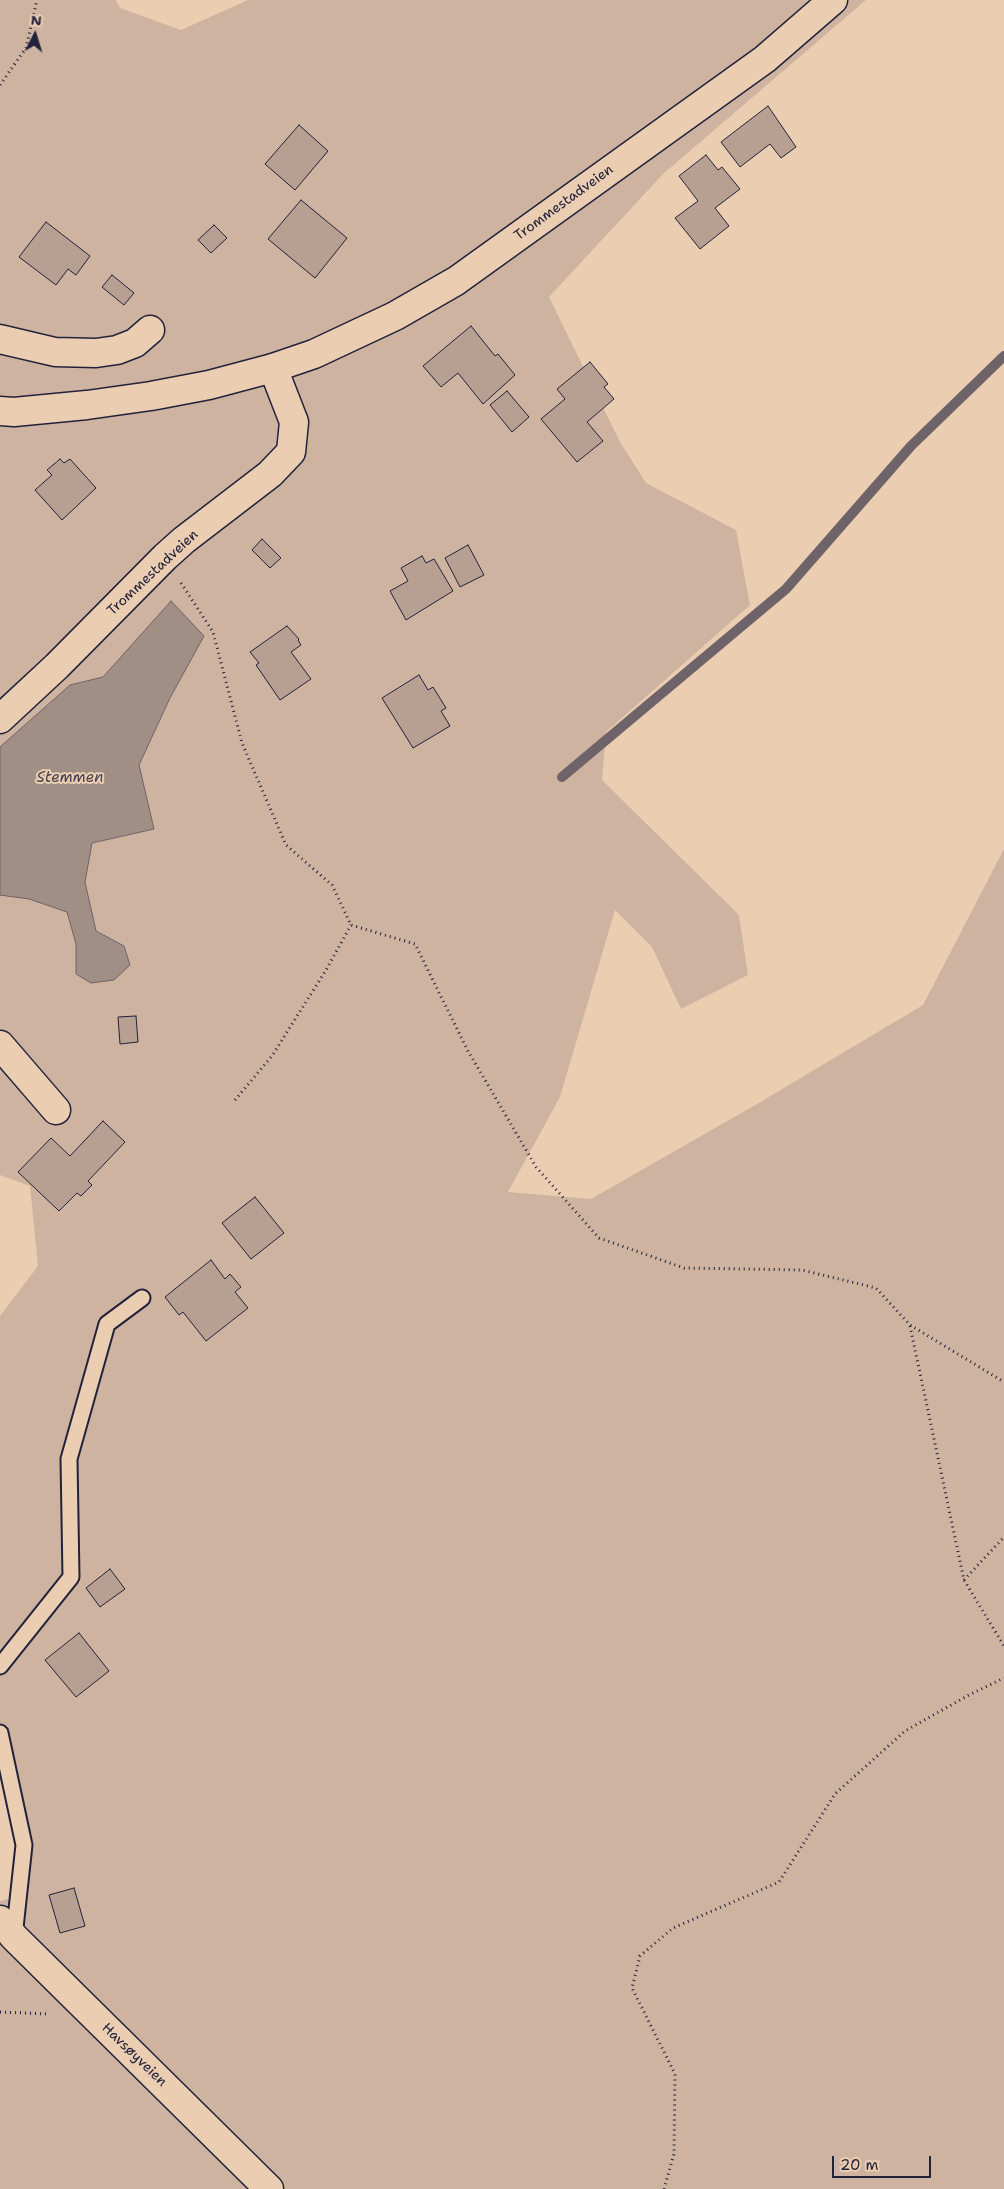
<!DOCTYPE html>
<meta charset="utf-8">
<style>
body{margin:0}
#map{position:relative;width:1004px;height:2189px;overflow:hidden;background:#ebcdb1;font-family:"Shantell Sans",sans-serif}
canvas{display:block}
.north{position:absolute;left:10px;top:10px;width:50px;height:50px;-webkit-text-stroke:4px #ebcdb1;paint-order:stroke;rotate:5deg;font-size:14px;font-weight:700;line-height:20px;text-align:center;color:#22223b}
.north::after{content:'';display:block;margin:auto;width:18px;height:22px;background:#22223b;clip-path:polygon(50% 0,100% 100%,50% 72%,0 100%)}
.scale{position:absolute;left:832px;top:2156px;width:99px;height:22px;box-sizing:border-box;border:2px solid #22223b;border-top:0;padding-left:6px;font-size:15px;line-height:18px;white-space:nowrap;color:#22223b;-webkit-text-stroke:4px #ebcdb1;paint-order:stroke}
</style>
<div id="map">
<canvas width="1004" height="2189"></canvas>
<div class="north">N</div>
<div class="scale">20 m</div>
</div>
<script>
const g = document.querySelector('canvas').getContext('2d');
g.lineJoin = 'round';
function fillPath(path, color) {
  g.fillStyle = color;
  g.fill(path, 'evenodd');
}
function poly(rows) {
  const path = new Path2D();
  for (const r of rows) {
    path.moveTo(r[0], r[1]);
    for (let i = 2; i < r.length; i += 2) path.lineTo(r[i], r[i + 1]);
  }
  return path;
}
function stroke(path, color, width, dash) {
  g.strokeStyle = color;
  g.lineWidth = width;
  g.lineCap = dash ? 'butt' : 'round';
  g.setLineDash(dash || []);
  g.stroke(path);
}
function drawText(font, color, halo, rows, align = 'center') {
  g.font = font + ' "Shantell Sans",sans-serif';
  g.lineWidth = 4;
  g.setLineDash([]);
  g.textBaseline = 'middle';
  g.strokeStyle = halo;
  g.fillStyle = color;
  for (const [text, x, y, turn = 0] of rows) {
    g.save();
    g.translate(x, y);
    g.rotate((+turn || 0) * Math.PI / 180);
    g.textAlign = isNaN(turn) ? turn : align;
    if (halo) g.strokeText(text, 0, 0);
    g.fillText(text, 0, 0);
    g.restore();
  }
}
fillPath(poly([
 [0,0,116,0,120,8,181,30,248,0,866,0,663,174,549,297,620,442,646,483,736,530,750,605,606,732,602,780,739,915,748,975,681,1009,652,947,615,910,560,1097,508,1192,591,1199,757,1104,923,1005,1004,849,1004,2189,0,2189,0,1901,20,1896,12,1757,0,1752,0,1316,38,1266,30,1186,0,1175]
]), '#ceb4a0');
const water = poly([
 [171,601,204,636,170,698,139,765,154,829,92,843,85,882,96,931,124,946,130,965,114,980,91,983,76,974,76,944,67,912,29,899,0,895,0,747,70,685,103,677,171,601]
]);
fillPath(water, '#a18f86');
stroke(water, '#6e6368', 1);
stroke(poly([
 [562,777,786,589,911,446,1004,356]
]), '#6e6368', 10);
const building = poly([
 [768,106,796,147,781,158,770,144,740,167,721,142,768,106],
 [299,125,328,151,295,190,265,164,299,125],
 [706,155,718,170,722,167,740,189,715,208,729,226,700,249,675,218,698,201,679,176,706,155],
 [301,200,347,238,315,278,268,239,301,200],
 [46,222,90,256,76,275,68,269,56,285,19,257,46,222],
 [214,225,227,238,211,253,198,240,214,225],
 [112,275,134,293,124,305,102,287,112,275],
 [471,326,495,356,498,354,515,375,483,404,458,373,441,387,423,366,471,326],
 [590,362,608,384,604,387,614,399,587,422,603,441,577,462,541,419,565,399,557,389,590,362],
 [507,391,529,417,512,432,490,405,507,391],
 [60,459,64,463,70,459,96,488,62,520,35,490,52,475,47,470,60,459],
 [262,539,281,558,270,568,252,550,262,539],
 [468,545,484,575,460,587,445,558,468,545],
 [422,556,426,563,434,559,453,591,406,620,390,591,408,581,401,568,422,556],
 [287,626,299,639,298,640,301,645,291,652,311,679,280,700,256,665,259,663,250,652,287,626],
 [419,675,428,690,433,687,446,708,441,711,450,726,413,748,382,698,419,675],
 [136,1016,138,1042,120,1044,118,1017,136,1016],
 [103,1121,125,1142,88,1181,92,1185,81,1196,77,1193,59,1211,18,1172,51,1138,70,1156,103,1121],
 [255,1197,284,1233,251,1259,222,1223,255,1197],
 [211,1260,225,1279,230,1274,241,1287,235,1292,248,1308,206,1341,183,1312,179,1315,165,1297,211,1260],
 [110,1569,125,1589,100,1607,86,1588,110,1569],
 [79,1633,109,1671,76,1697,45,1660,79,1633],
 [74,1888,85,1926,60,1933,49,1895,74,1888]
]);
fillPath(building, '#b7a091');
stroke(building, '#22223b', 1);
const service = poly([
 [0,1666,71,1577,69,1459,107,1324,142,1298],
 [0,1733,24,1845,14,1937]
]);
const minor = poly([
 [0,339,55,352,96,353,117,350,135,343,150,330],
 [0,719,57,666,165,557,184,540,270,474,291,452,294,422,273,368],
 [0,1045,56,1110]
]);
const secondary = poly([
 [0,411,14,412,87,405,151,396,209,385,273,368,314,354,395,316,456,281,765,59,833,0],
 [0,1920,14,1937,269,2189]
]);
stroke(service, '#22223b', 19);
stroke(minor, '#22223b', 31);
stroke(secondary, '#22223b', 31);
stroke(poly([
 [0,85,26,48,37,0],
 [181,583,213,632,242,743,286,845,332,885,351,925,415,944,468,1051,536,1167,599,1238,684,1268,802,1270,876,1288,910,1325,1004,1382],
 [235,1100,272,1056,326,970,351,925],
 [910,1326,964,1580,1004,1646],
 [964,1580,1004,1537],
 [0,2012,49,2014],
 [664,2189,674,2154,675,2074,632,1988,640,1956,673,1928,779,1882,835,1794,905,1731,969,1695,1004,1678]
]), '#22223b', 3, [1, 4]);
stroke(service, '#ebcdb1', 15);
stroke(minor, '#ebcdb1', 28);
stroke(secondary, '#ebcdb1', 28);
drawText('14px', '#22223b', '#ebcdb1', [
 ["Trommestadveien",564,203,-36],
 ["Trommestadveien",153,573,-43],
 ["Havsøyveien",134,2055,44]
]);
drawText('italic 15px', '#423d4e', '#ebcdb1', [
 ["Stemmen",70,778]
]);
</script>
